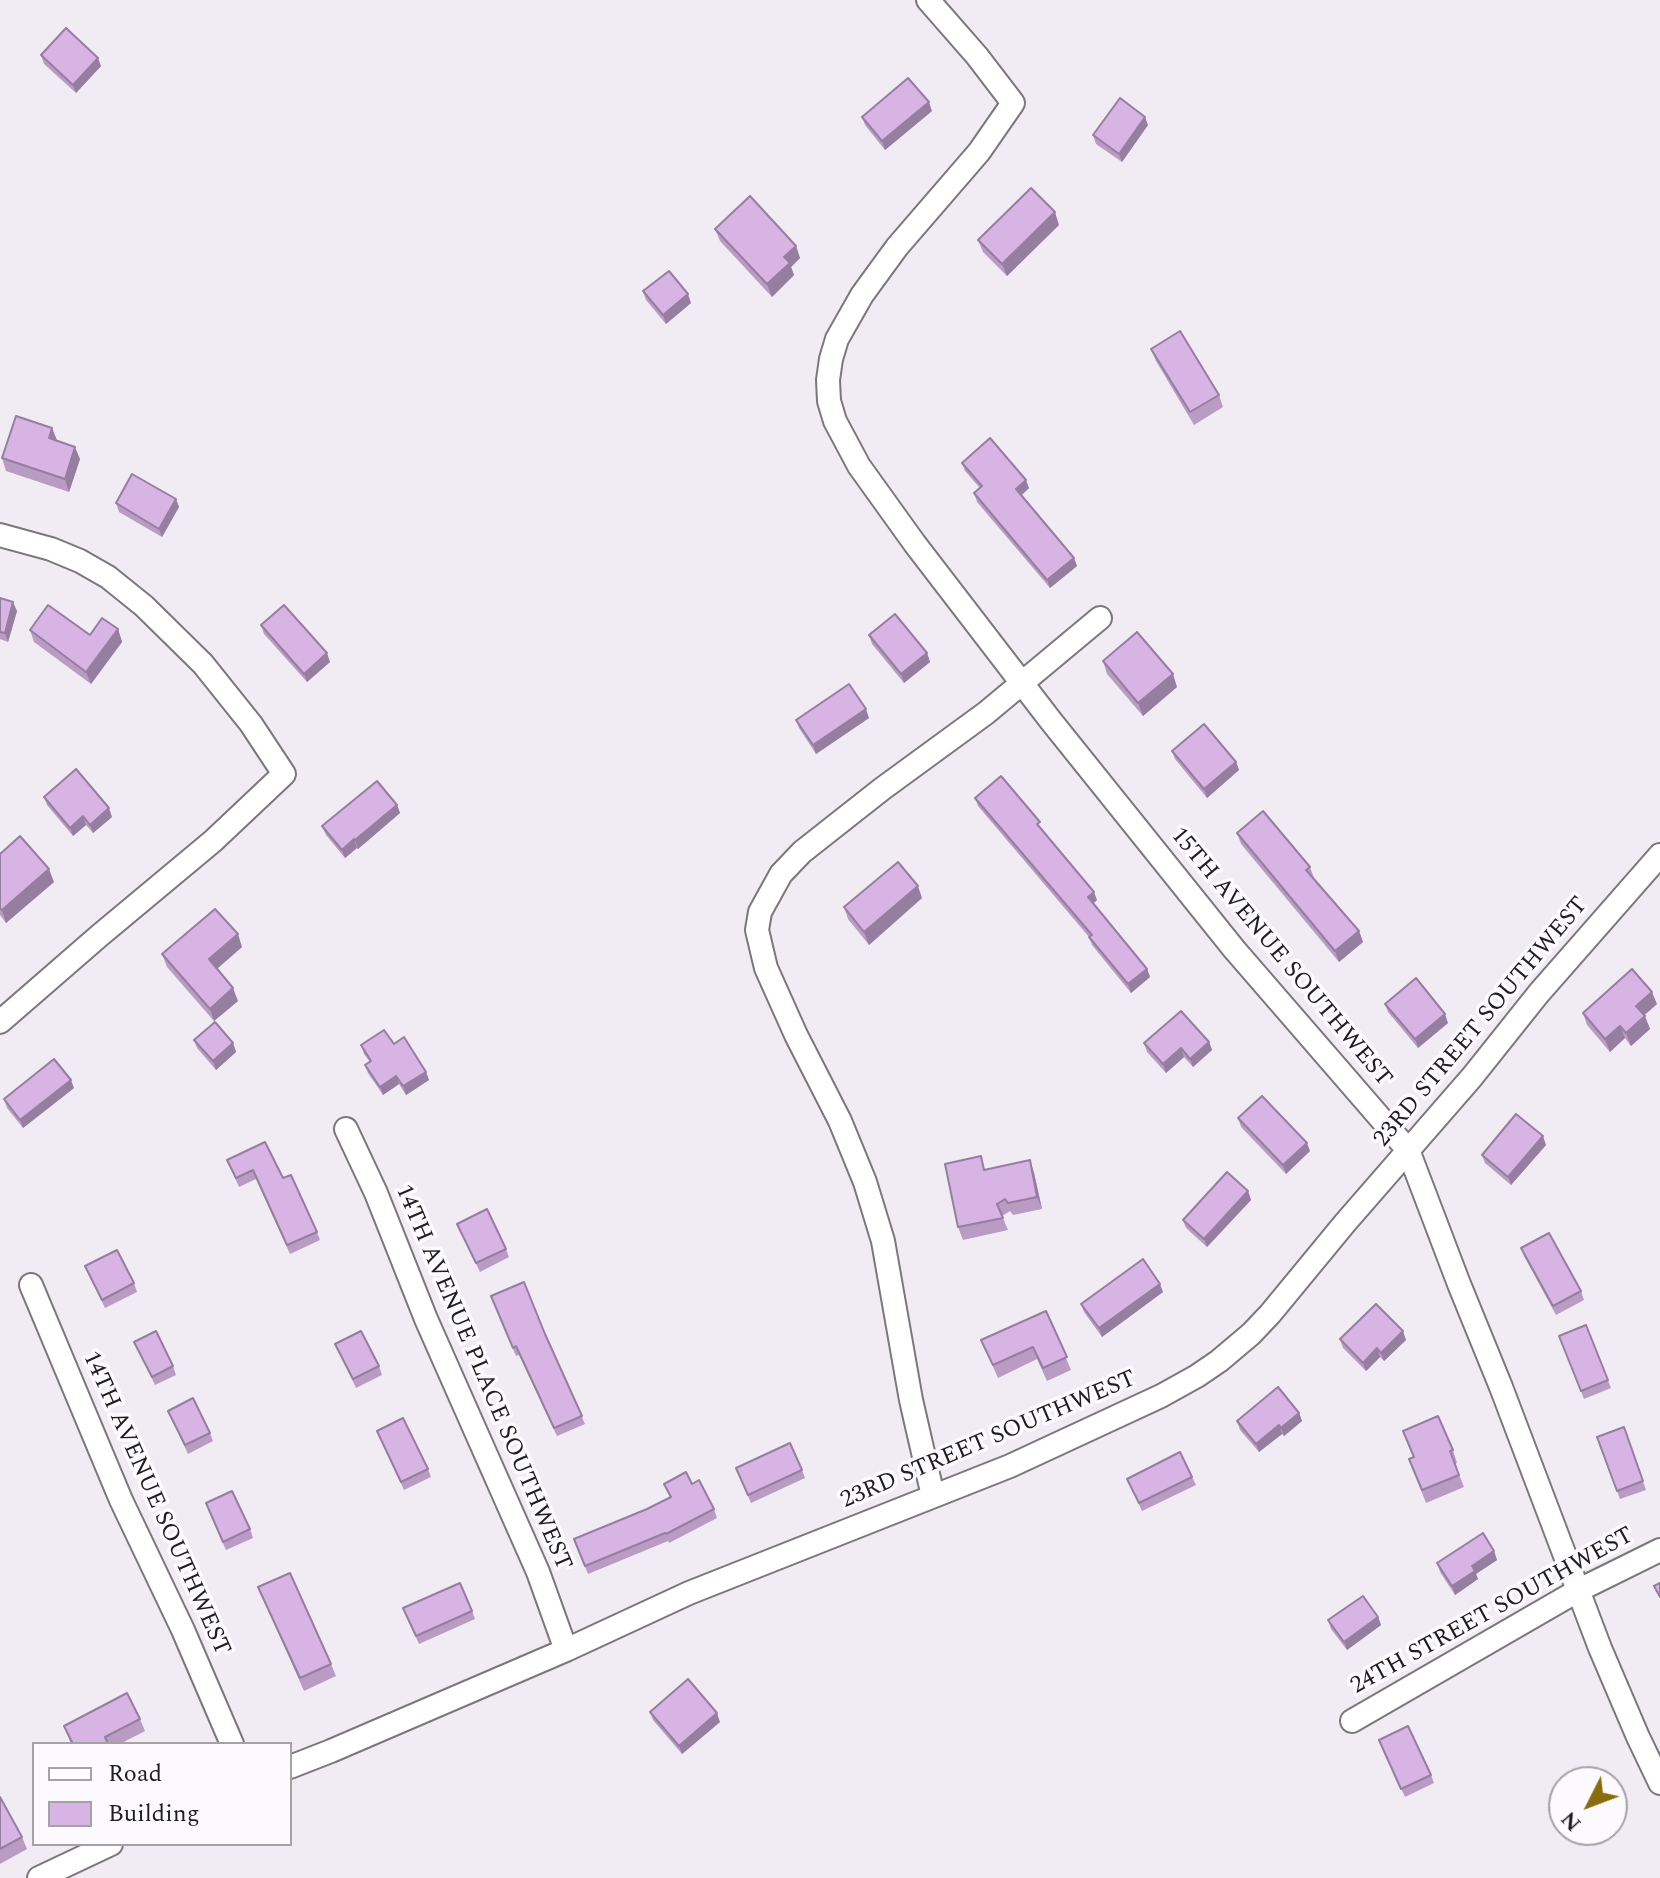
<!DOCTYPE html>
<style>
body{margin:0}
#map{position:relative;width:1660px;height:1878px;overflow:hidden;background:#f1ecf3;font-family:Spectral,serif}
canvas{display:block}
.legend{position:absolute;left:32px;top:1742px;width:260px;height:104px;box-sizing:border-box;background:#fdfaff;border:2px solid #a4a2a5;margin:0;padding:10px 14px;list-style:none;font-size:24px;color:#1f1d1f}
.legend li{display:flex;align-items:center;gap:16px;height:40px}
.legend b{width:40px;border:2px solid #a4a2a5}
.north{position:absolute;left:1548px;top:1766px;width:80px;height:80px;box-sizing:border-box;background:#fdfaff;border:2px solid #a4a2a5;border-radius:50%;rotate:228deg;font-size:22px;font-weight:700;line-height:32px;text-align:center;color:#1f1d1f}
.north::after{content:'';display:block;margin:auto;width:28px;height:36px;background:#896d0c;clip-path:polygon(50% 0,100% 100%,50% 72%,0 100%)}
</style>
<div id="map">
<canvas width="1660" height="1878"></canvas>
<ul class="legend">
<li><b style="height:10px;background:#fff"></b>Road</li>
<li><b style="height:22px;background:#d7b4e4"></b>Building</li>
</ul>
<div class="north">N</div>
</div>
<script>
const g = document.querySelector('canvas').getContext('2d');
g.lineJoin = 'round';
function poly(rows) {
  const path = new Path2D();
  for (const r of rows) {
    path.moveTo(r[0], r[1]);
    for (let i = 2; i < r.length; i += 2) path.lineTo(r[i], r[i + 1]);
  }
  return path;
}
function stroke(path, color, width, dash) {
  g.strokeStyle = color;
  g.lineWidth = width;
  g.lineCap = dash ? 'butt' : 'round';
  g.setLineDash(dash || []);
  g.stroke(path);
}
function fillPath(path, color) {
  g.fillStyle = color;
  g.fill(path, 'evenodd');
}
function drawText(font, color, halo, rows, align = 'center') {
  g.font = font + ' Spectral,serif';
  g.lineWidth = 7;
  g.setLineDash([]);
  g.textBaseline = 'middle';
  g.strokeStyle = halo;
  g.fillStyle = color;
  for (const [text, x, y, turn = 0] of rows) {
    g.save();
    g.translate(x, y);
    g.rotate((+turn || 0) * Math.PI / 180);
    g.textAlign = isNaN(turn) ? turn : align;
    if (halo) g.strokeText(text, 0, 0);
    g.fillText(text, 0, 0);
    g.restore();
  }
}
const minor = poly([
 [928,0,977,56,1013,103,979,152,897,247,862,295,837,339,831,359,828,380,829,401,835,421,859,466,915,544,1051,721,1234,949,1408,1150,1459,1284,1501,1387,1600,1648,1638,1737,1660,1783],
 [0,535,51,549,80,561,108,577,144,606,203,664,251,724,284,774,213,841,99,936,0,1022],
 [346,1129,376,1193,426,1319,538,1572,566,1650],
 [31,1285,121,1500,183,1630,232,1744],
 [933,1496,911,1400,883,1241,865,1182,840,1121,796,1035,766,968,757,930,760,912,781,874,802,852,882,789,986,713,1100,618],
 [1352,1721,1579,1590,1660,1550],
 [290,1767,331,1751,566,1650,689,1593,1010,1466,1161,1396,1197,1376,1219,1361,1251,1334,1270,1314,1345,1223,1472,1077,1539,993,1660,855],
 [39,1878,111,1844]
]);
stroke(minor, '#7b777d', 26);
stroke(minor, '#fff', 22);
fillPath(poly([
 [41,55,101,66,76,93,44,64],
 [932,111,885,150,865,125,862,117],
 [1148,125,1122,162,1096,144,1093,135],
 [1059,225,1007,276,983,252,978,240],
 [715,229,796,246,800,258,791,267,794,275,772,297,720,241],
 [643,291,691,303,666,324,646,300],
 [1151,349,1219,395,1223,407,1194,425,1156,361],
 [57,441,80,459,69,492,6,471,2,458],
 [962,463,1029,488,1022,495,1074,558,1077,566,1050,588,977,502,974,493,980,488,965,471],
 [176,499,179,507,162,537,119,512,116,503],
 [0,598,17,611,8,642,0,639],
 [261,625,330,662,307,682,264,634],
 [118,629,122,642,91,684,34,642,30,630,90,635],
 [869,635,927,653,930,662,904,683,872,644],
 [1103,661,1177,687,1143,716,1107,674],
 [869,718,816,754,799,728,796,720],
 [1172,751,1236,762,1239,770,1207,798,1175,759],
 [44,797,112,817,93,833,86,825,73,836,47,805],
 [975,798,1043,830,1097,900,1093,904,1147,969,1150,977,1131,993,1092,945,1089,937,978,806],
 [397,805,400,813,358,849,357,848,345,858,326,835,322,826],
 [1237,833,1310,867,1314,878,1359,931,1363,942,1339,962,1241,844],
 [0,854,54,882,6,923,0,915],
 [922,898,869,945,848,919,844,907],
 [242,947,217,969,238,1001,214,1021,167,967,162,954],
 [1385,1004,1448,1023,1418,1048,1388,1012],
 [1657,1004,1644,1015,1650,1029,1631,1046,1625,1038,1610,1052,1587,1025,1583,1013],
 [194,1040,233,1043,236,1052,216,1070,197,1048],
 [1209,1042,1212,1050,1193,1067,1184,1057,1166,1073,1147,1052,1144,1043],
 [394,1044,426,1072,429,1080,406,1095,399,1084,383,1095,368,1073,365,1065,370,1062,364,1054,361,1045],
 [74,1088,23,1128,7,1108,4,1099],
 [1238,1118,1310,1151,1286,1174,1241,1127],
 [1546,1145,1511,1185,1485,1163,1482,1155],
 [227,1160,283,1178,317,1232,320,1240,290,1254,256,1179,239,1187],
 [986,1169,1034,1173,1042,1209,1013,1215,1010,1211,1002,1216,1008,1230,963,1240,958,1227],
 [1248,1191,1251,1200,1207,1247,1186,1228,1183,1220],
 [457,1224,506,1249,509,1257,480,1272],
 [1521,1248,1581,1291,1584,1300,1556,1315,1524,1256],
 [85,1266,134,1283,137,1292,105,1308],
 [1163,1292,1102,1337,1084,1312,1081,1304],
 [491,1296,545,1334,585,1424,557,1436,519,1355,516,1356],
 [1046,1311,1071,1370,1047,1381,1037,1359,998,1378,981,1340],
 [1586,1325,1611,1388,1584,1399,1559,1336],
 [1340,1339,1406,1340,1384,1361,1380,1357,1366,1371,1343,1348],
 [134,1342,173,1366,176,1375,155,1385],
 [335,1344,379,1366,382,1375,356,1388],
 [168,1411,210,1433,213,1441,188,1454],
 [1299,1413,1302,1421,1284,1436,1282,1434,1259,1452,1240,1430,1237,1421],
 [1624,1427,1646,1490,1620,1499,1597,1437],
 [377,1431,428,1469,431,1477,404,1490],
 [1453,1450,1457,1463,1455,1464,1464,1487,1426,1503,1409,1459],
 [736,1468,802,1470,805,1478,751,1503],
 [1192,1477,1196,1485,1142,1511,1127,1479],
 [664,1484,692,1484,714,1509,717,1518,669,1543,668,1541,588,1574,574,1539,647,1509,670,1497],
 [206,1503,250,1529,253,1538,226,1550],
 [1494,1551,1497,1560,1476,1574,1478,1579,1455,1595,1440,1572,1437,1563],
 [258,1587,331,1664,336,1676,304,1691],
 [403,1608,472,1611,475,1619,419,1644],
 [1378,1617,1381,1625,1347,1650,1331,1629,1328,1620],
 [650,1712,720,1722,682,1754,653,1720],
 [140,1719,145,1731,120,1744,71,1744,64,1726],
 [1379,1740,1431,1775,1434,1783,1405,1797],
 [0,1797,22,1837,27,1849,0,1864]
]), '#b99bc4');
fillPath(poly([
 [98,58,101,66,76,93,73,85],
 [929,102,932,111,885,150,882,141],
 [1145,117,1148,125,1122,162,1119,154],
 [1055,212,1059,225,1007,276,1002,264],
 [796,246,800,258,791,267,794,275,772,297,767,284,784,257],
 [688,294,691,303,666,324,663,315],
 [52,428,57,440,49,438],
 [75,447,80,459,69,492,65,479],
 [1026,480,1029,488,1019,497,1016,489],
 [176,499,179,507,162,537,159,529],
 [1074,558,1077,566,1050,588,1047,580],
 [13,602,17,611,8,642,5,633],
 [118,629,122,642,91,684,86,672],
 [327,653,330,662,307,682,304,674],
 [927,653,930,662,904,683,901,674],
 [1173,674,1177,687,1143,716,1138,703],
 [866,709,869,718,816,754,813,745],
 [1236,762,1239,770,1207,798,1204,789],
 [397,805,400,813,358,849,355,840],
 [109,808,112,817,93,833,90,825],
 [83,816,86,825,73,836,70,828],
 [354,839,357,848,345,858,342,850],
 [49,869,54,882,6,923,2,910],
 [918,886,922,898,869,945,864,932],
 [1094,892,1097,900,1091,905,1088,897],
 [1359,931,1363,942,1339,962,1335,951],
 [238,934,242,947,213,972,209,959],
 [1147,969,1150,977,1131,993,1128,984],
 [233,988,238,1001,214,1021,210,1009],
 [1652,992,1657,1004,1640,1019,1636,1006],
 [1445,1014,1448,1023,1418,1048,1415,1039],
 [1645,1016,1650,1029,1631,1046,1626,1033],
 [1620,1026,1625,1038,1610,1052,1605,1039],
 [1209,1042,1212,1050,1193,1067,1190,1059],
 [233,1043,236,1052,216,1070,213,1061],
 [1181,1048,1184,1057,1166,1073,1163,1064],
 [426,1072,429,1080,406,1095,403,1086],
 [396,1076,399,1084,383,1095,380,1087],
 [71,1080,74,1088,23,1128,20,1120],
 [1543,1136,1546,1145,1511,1185,1508,1177],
 [1307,1143,1310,1151,1286,1174,1283,1165],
 [1030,1160,1034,1173,1042,1209,1037,1197],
 [1248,1191,1251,1200,1207,1247,1204,1239],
 [1160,1284,1163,1292,1102,1337,1099,1328],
 [1403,1331,1406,1340,1384,1361,1381,1353],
 [1377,1348,1380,1357,1366,1371,1363,1363],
 [1299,1413,1302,1421,1284,1436,1281,1428],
 [1279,1425,1282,1434,1259,1452,1256,1444],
 [1494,1551,1497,1560,1476,1574,1478,1579,1455,1595,1452,1586,1472,1566],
 [1378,1617,1381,1625,1347,1650,1344,1642],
 [717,1713,720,1722,682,1754,679,1746]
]), '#967ea0');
const building = poly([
 [66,28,98,58,73,85,41,55,66,28],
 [908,78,929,102,882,141,862,117,908,78],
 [1120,98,1145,117,1119,154,1093,135,1120,98],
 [1031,188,1055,212,1002,264,978,240,1031,188],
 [750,196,796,246,784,257,790,263,767,284,715,229,750,196],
 [669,271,688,294,663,315,643,291,669,271],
 [1180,331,1219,395,1190,412,1151,349,1180,331],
 [16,416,52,428,49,438,75,447,65,479,2,458,16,416],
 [990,438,1026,480,1016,489,1074,558,1047,580,974,493,982,486,962,463,990,438],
 [132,474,176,499,159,529,116,503,132,474],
 [0,598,13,602,5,633,0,632,0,598],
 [48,605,90,635,102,618,118,629,86,672,30,630,48,605],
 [284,605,327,653,304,674,261,625,284,605],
 [895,614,927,653,901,674,869,635,895,614],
 [1137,632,1173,674,1138,703,1103,661,1137,632],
 [849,684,866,709,813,745,796,720,849,684],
 [1204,724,1236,762,1204,789,1172,751,1204,724],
 [76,769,109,808,90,825,83,816,70,828,44,797,76,769],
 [1001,776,1040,822,1037,824,1094,892,1088,897,1147,969,1128,984,1089,937,1092,935,975,798,1001,776],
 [377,781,397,805,355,840,354,839,342,850,322,826,377,781],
 [1263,811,1310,867,1306,870,1359,931,1335,951,1237,833,1263,811],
 [20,836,49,869,2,910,0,908,0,854,20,836],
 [898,862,918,886,864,932,844,907,898,862],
 [215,909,238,934,209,959,233,988,210,1009,162,954,215,909],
 [1632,969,1652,992,1636,1006,1645,1016,1626,1033,1620,1026,1605,1039,1583,1013,1632,969],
 [1416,978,1445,1014,1415,1039,1385,1004,1416,978],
 [1181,1011,1209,1042,1190,1059,1181,1048,1163,1064,1144,1043,1181,1011],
 [215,1022,233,1043,213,1061,194,1040,215,1022],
 [384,1030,394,1044,404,1037,426,1072,403,1086,396,1076,380,1087,365,1065,371,1061,361,1045,384,1030],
 [54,1059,71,1080,20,1120,4,1099,54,1059],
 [1262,1096,1307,1143,1283,1165,1238,1118,1262,1096],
 [1516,1114,1543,1136,1508,1177,1482,1155,1516,1114],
 [265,1142,283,1178,291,1175,317,1232,287,1245,253,1170,236,1178,227,1160,265,1142],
 [981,1156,984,1170,1030,1160,1037,1197,1008,1203,1005,1199,997,1204,1003,1218,958,1227,945,1164,981,1156],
 [1227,1172,1248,1191,1204,1239,1183,1220,1227,1172],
 [487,1209,506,1249,476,1263,457,1224,487,1209],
 [1549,1233,1581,1291,1553,1306,1521,1248,1549,1233],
 [117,1250,134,1283,102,1300,85,1266,117,1250],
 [1143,1259,1160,1284,1099,1328,1081,1304,1143,1259],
 [524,1282,545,1334,582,1416,554,1428,516,1346,513,1348,491,1296,524,1282],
 [1376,1304,1403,1331,1381,1353,1377,1348,1363,1363,1340,1339,1376,1304],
 [1046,1311,1067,1357,1043,1368,1033,1347,993,1365,981,1340,1046,1311],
 [1586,1325,1608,1380,1581,1391,1559,1336,1586,1325],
 [156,1331,173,1366,152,1377,134,1342,156,1331],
 [361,1331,379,1366,353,1379,335,1344,361,1331],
 [1278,1387,1299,1413,1281,1428,1279,1425,1256,1444,1237,1421,1278,1387],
 [193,1398,210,1433,185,1445,168,1411,193,1398],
 [1438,1416,1453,1450,1450,1451,1459,1475,1422,1490,1409,1459,1414,1457,1403,1431,1438,1416],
 [403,1418,428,1469,401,1482,377,1431,403,1418],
 [1624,1427,1643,1481,1617,1491,1597,1437,1624,1427],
 [790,1443,802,1470,748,1495,736,1468,790,1443],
 [1180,1452,1192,1477,1139,1503,1127,1479,1180,1452],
 [686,1472,692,1484,699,1480,714,1509,666,1534,665,1533,585,1566,574,1539,647,1509,671,1497,664,1484,686,1472],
 [232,1491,250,1529,223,1542,206,1503,232,1491],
 [1483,1533,1494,1551,1472,1566,1475,1571,1452,1586,1437,1563,1483,1533],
 [290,1573,331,1664,300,1678,258,1587,290,1573],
 [460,1583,472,1611,416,1636,403,1608,460,1583],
 [1660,1583,1660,1597,1654,1586,1660,1583],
 [1363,1596,1378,1617,1344,1642,1328,1620,1363,1596],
 [688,1679,717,1713,679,1746,650,1712,688,1679],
 [127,1693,140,1719,105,1737,108,1744,73,1744,64,1726,127,1693],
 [1408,1726,1431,1775,1401,1789,1379,1740,1408,1726],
 [0,1797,22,1837,0,1849,0,1797]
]);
fillPath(building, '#d7b4e4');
stroke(building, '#967ea0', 2);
drawText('24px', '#1f1d1f', '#fdfaff', [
 ["15TH AVENUE SOUTHWEST",1280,958,50],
 ["23RD STREET SOUTHWEST",1482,1023,-50],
 ["14TH AVENUE PLACE SOUTHWEST",482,1378,67],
 ["23RD STREET SOUTHWEST",989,1441,-23],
 ["14TH AVENUE SOUTHWEST",155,1504,66],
 ["24TH STREET SOUTHWEST",1493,1612,-29]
]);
</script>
